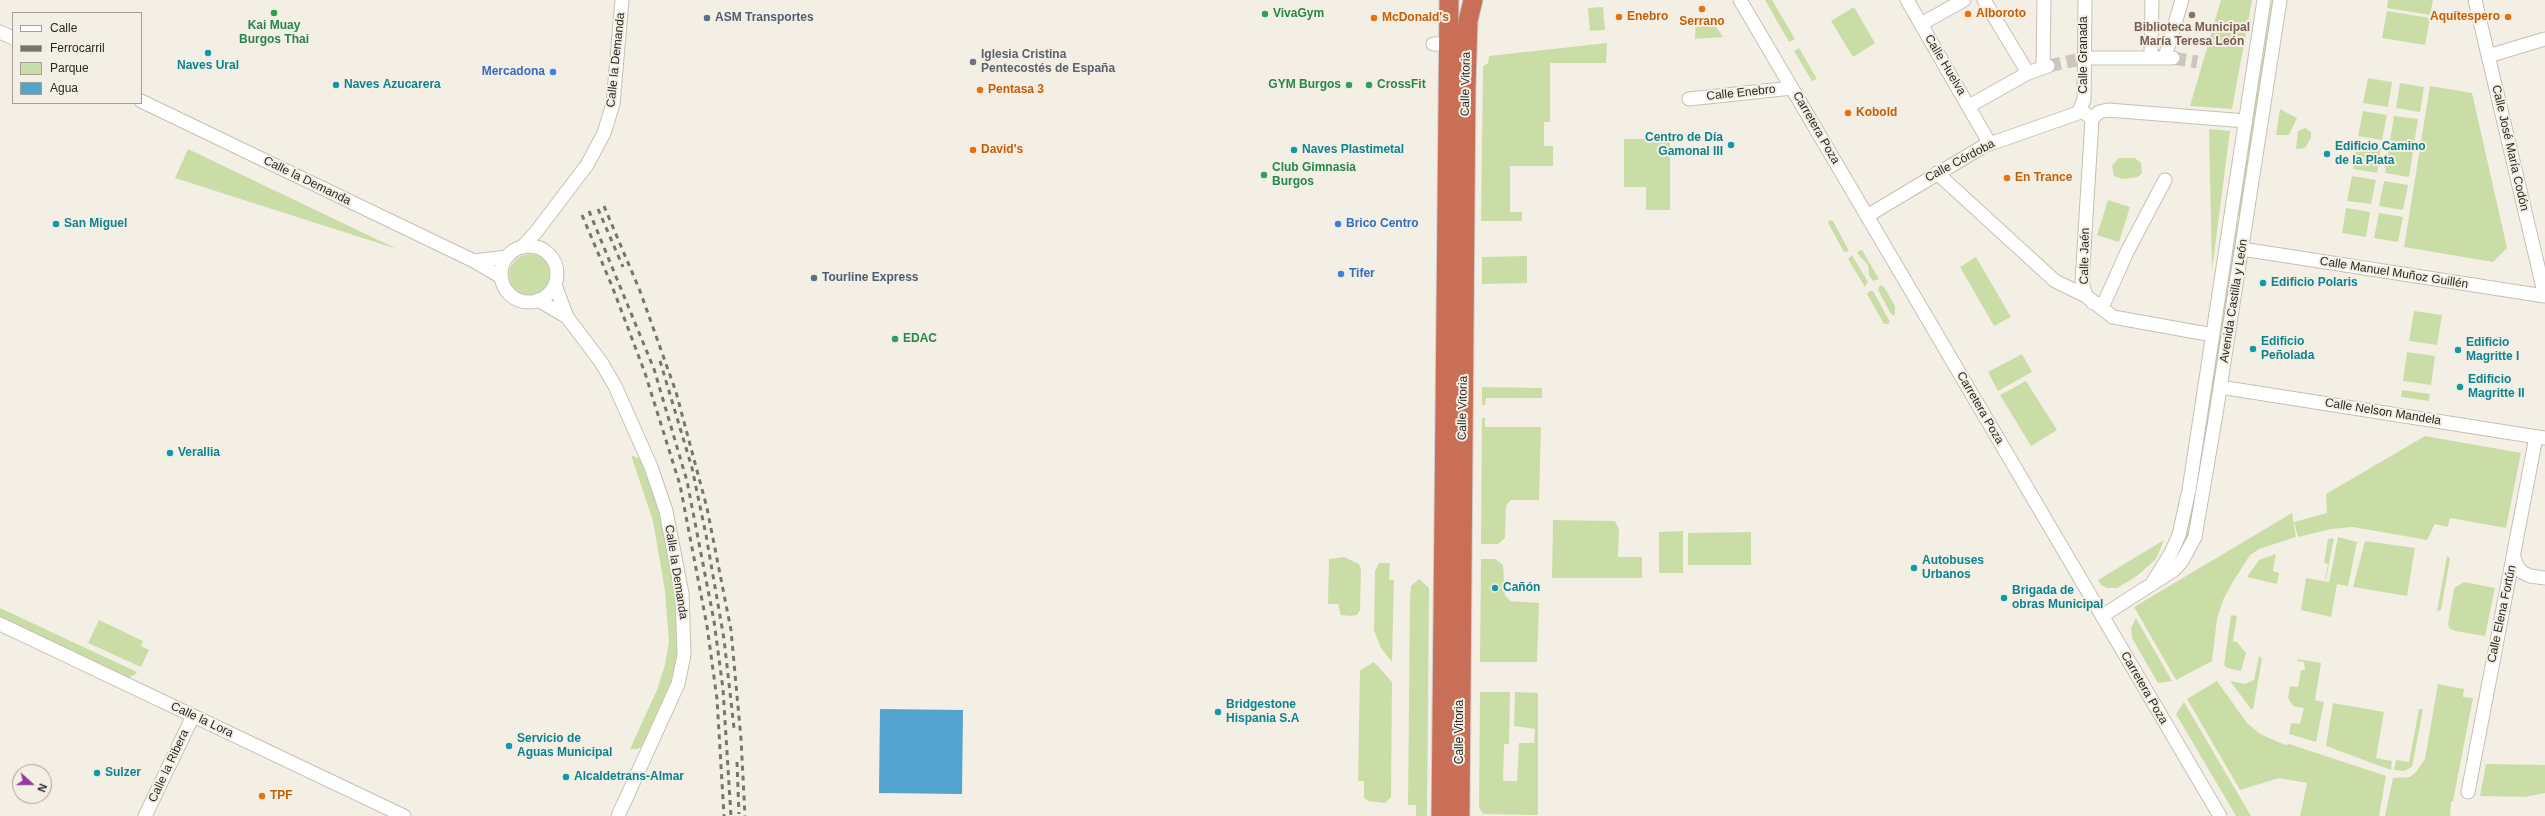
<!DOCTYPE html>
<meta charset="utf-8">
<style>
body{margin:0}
#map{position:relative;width:2545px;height:816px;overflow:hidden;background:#f4efe4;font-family:Helvetica,sans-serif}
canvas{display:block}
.legend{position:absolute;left:12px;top:12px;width:130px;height:92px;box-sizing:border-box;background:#f4efe4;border:1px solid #a39f97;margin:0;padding:5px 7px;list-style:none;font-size:12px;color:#2a2824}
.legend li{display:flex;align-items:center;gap:8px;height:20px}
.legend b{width:20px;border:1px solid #a39f97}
.north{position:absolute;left:12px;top:764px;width:40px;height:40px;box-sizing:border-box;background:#f4efe4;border:1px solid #a39f97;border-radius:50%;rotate:111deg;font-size:11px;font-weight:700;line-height:16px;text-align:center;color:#2a2824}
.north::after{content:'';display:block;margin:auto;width:14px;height:18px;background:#9537a0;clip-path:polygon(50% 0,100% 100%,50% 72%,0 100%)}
</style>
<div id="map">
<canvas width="2545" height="816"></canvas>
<ul class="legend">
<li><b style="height:5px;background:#fff"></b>Calle</li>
<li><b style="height:5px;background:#78756e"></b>Ferrocarril</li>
<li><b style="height:11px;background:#cbdda7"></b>Parque</li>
<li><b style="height:11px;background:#52a4cf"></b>Agua</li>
</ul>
<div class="north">N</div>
</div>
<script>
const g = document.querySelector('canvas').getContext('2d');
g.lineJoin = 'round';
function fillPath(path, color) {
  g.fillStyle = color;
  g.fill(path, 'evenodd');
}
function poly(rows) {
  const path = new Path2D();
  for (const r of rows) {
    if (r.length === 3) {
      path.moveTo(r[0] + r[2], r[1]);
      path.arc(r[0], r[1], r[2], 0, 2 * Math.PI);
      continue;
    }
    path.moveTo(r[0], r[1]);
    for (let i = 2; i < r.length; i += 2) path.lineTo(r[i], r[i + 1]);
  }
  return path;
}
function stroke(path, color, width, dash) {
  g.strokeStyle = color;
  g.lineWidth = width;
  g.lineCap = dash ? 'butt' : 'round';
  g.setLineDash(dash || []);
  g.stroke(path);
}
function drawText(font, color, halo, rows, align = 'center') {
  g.font = font + ' Helvetica,sans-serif';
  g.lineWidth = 4;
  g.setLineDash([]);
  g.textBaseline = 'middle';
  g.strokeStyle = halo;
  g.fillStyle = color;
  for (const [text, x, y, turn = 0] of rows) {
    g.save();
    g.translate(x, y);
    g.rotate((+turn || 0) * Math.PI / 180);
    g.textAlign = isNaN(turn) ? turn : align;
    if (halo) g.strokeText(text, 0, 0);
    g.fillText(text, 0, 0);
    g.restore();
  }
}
fillPath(poly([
 [1765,0,1772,0,1795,39,1789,42],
 [2221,0,2252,0,2232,109,2190,106],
 [2272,0,2274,0,2240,216,2237,216],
 [2388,0,2433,0,2430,15,2387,8],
 [1603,7,1605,30,1590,31,1588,8],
 [1854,7,1875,43,1853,57,1831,21],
 [2387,11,2430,18,2425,45,2382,38],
 [1696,16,1709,16,1723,37,1695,39],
 [1607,43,1606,63,1550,63,1550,122,1544,122,1544,146,1553,146,1553,166,1510,166,1510,212,1522,212,1522,221,1481,221,1483,66,1488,63,1489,56],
 [1799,48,1817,79,1812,81,1794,51],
 [2368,78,2392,82,2388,107,2363,103],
 [2400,83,2424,87,2420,112,2396,108],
 [2430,86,2472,93,2507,248,2493,262,2404,247],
 [2280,109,2297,118,2289,135,2276,135],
 [2363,111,2387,115,2382,140,2358,136],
 [2394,116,2418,119,2414,144,2390,140],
 [2305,128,2311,132,2311,138,2305,148,2296,149,2298,131],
 [2209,129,2230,131,2212,270],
 [1624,139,1670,139,1670,210,1646,210,1646,187,1624,187],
 [2357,144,2381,148,2377,173,2353,169],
 [2389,148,2413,152,2409,177,2385,173],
 [188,149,397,249,175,178],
 [2119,158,2135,158,2141,163,2142,173,2138,177,2122,179,2114,176,2112,166],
 [2352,176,2376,180,2371,204,2347,201],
 [2384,181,2408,185,2403,210,2379,206],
 [2108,200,2130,207,2119,242,2097,235],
 [2346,208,2370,212,2366,237,2342,233],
 [2379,213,2403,217,2398,242,2374,238],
 [1830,220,1833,221,1849,251,1844,252,1828,223],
 [2237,224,2239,224,2210,410,2207,410],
 [1860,250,1862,250,1879,279,1873,281,1869,275,1868,265,1857,253],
 [530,275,21],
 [1852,255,1868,282,1865,287,1848,259],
 [1527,256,1527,283,1482,284,1482,257],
 [1976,257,2011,317,1994,326,1960,267],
 [1880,285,1884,287,1895,306,1895,316,1891,314,1878,290],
 [1870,291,1873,291,1890,322,1888,324,1884,324,1867,294],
 [2414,311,2442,315,2437,345,2409,341],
 [2407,352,2435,356,2431,385,2403,381],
 [2022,354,2032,372,1998,391,1988,372],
 [2026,381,2057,430,2031,446,2000,395],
 [1482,387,1542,388,1542,398,1486,398,1485,405,1482,405],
 [2402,390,2430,394,2429,401,2401,397],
 [1482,418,1485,418,1485,427,1541,427,1539,500,1511,500,1508,503,1506,506,1505,538,1498,544,1481,544],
 [2207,418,2209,418,2191,530,2181,554,2175,559,2188,530],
 [2425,436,2521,453,2506,528,2450,518,2448,527,2435,524,2427,540,2353,527,2331,529,2298,537,2294,522,2327,513,2326,494],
 [631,455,642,460,661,512,676,591,678,658,672,685,644,746,637,749,630,749,657,690,665,665,669,642,665,591,653,521],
 [2292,513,2296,537,2259,549,2250,555,2231,585,2223,600,2217,619,2212,661,2176,680,2134,607],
 [1553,520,1615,521,1619,529,1618,557,1642,557,1642,578,1552,578],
 [1683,531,1683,573,1659,573,1659,532],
 [1751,532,1751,565,1688,565,1688,533],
 [2338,537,2357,542,2348,586,2337,584,2331,617,2301,610,2306,578,2329,582],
 [2334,538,2326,579,2325,579,2328,564,2324,563,2328,539],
 [2164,540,2156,559,2137,576,2117,588,2107,588,2101,585,2098,580],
 [2365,541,2415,548,2407,596,2353,587],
 [2276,554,2273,571,2279,573,2277,584,2247,577,2259,560],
 [2447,556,2450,558,2441,610,2437,611],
 [1344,557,1359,564,1361,570,1360,610,1357,615,1350,616,1341,615,1338,604,1328,604,1329,559],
 [1481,559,1495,559,1503,565,1505,595,1510,601,1539,603,1537,662,1480,662],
 [1379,563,1390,563,1389,580,1394,580,1392,662,1381,648,1374,630,1375,571],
 [1419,579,1429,588,1427,816,1416,816,1416,805,1408,805,1410,598,1411,586],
 [2464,582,2495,588,2485,636,2455,631,2449,628,2448,624,2454,588],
 [0,608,137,672,136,674,128,678,0,617],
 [2231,615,2237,616,2233,641,2237,642,2246,653,2241,671,2227,668,2224,665],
 [2136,618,2172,681,2158,683,2132,638,2131,628],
 [99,620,143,641,141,646,149,650,141,667,88,643],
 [2259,656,2262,659,2253,709,2251,709,2230,681,2245,684,2254,680],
 [2298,659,2321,663,2315,700,2324,702,2316,742,2289,734,2291,723,2300,724,2304,708,2293,706,2288,698,2290,686,2298,687,2301,670,2305,670,2304,662,2297,661],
 [1374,662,1392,682,1391,797,1385,803,1368,801,1364,798,1364,781,1358,781,1360,670],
 [2217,681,2247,723,2260,734,2285,745,2289,744,2386,776,2379,816,2300,816,2307,783,2279,778,2240,790,2187,699],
 [2438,684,2464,689,2463,697,2473,698,2453,801,2451,802,2450,816,2385,816,2393,778,2410,777,2416,772,2425,759],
 [1480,692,1510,692,1509,744,1504,744,1503,781,1517,781,1519,743,1534,743,1535,729,1514,726,1515,692,1538,693,1538,815,1483,814,1479,807],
 [2184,702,2251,816,2236,816,2176,714],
 [2333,703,2384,712,2376,758,2392,761,2391,770,2326,746],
 [2419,709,2423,709,2412,767,2404,771,2394,770,2396,760,2409,762],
 [2486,764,2545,765,2545,793,2525,797,2480,796]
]), '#cbdda7');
fillPath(poly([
 [880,709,963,710,962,794,879,793]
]), '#52a4cf');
stroke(poly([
 [2173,58,2197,62],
 [2048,66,2076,60]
]), '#ccc7be', 13, [13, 6]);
const minor = poly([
 [1740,0,2220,816],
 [1907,0,1990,144],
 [1984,0,2028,73],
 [2475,0,2545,296],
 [1921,24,1964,0],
 [0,32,13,38],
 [1433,44,1442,44],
 [2488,56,2545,39],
 [2151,57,2152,0],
 [2165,57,2182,0],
 [2084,58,2173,58],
 [2043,67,2044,0],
 [1689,99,1792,88],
 [141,101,474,261,501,277],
 [1969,106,2028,73,2048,66],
 [2081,110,2092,119,2082,282,2086,296,2113,317,2213,335],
 [2092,119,2099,112,2108,110,2246,121],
 [1937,173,2055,281,2086,296],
 [1867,216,1984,146,2078,113,2084,100,2085,0],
 [523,246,536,232,587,165,604,133,613,104,622,0],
 [529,274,28],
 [2242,249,2545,296],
 [474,261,507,257],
 [555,285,567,317,601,362,615,386,651,467,666,511,682,594,684,655,678,684,618,816],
 [538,300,567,317],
 [2093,303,2100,304,2105,301,2127,252,2165,180],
 [2220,387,2544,438],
 [2514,557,2517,566,2522,572,2530,576,2545,578],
 [2153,582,2171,553,2179,535,2189,490,2264,0],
 [2102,616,2174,570,2182,561,2195,537,2216,414,2280,0],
 [0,624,404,816],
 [2468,792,2536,437],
 [145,816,193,716]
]);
const highway = poly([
 [1441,816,1449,0],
 [1460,816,1466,88,1468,21,1473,0]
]);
stroke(minor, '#c5c0b5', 15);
stroke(highway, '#d0d0cf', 21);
stroke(minor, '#fff', 13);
stroke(highway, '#ca6f57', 19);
stroke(poly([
 [604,206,640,291,676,392,707,508,731,630,741,739,745,816],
 [598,209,623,267],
 [589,211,654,369,687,481,714,621,723,689,731,816],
 [582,215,612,286,645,373,680,485,707,626,717,699,724,816],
 [660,361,692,468,706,535,724,639,734,728],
 [737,762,739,814]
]), '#78756e', 3, [5, 5]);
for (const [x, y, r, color] of [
 [1702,9,4,"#e8710a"],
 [274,13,4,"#2e9e5b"],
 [1265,14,4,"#2e9e5b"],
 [1968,14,4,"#e8710a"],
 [2192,15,4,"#8d6e63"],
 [1619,17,4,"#e8710a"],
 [2508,17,4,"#e8710a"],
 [707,18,4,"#5c6f8a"],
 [1374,18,4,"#e8710a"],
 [208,53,4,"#0f9aa8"],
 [973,62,4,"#6b7280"],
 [553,72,4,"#3f7fe0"],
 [336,85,4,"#0f9aa8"],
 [1349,85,4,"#2e9e5b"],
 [1369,85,4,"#2e9e5b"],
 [980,90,4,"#e8710a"],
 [1848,113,4,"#e8710a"],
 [1731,145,4,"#0f9aa8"],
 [973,150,4,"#e8710a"],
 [1294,150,4,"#0f9aa8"],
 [2327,154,4,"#0f9aa8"],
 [1264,175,4,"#2e9e5b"],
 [2007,178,4,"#e8710a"],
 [56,224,4,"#0f9aa8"],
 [1338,224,4,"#3f7fe0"],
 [1341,274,4,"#3f7fe0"],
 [814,278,4,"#5c6f8a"],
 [2263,283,4,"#0f9aa8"],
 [895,339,4,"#2e9e5b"],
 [2253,349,4,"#0f9aa8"],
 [2458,350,4,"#0f9aa8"],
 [2460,387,4,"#0f9aa8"],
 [170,453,4,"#0f9aa8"],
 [1914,568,4,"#0f9aa8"],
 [1495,588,4,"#0f9aa8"],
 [2004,598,4,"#0f9aa8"],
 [1218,712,4,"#0f9aa8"],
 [509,746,4,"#0f9aa8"],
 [97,773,4,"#0f9aa8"],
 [566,777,4,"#0f9aa8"],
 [262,796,4,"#e8710a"]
]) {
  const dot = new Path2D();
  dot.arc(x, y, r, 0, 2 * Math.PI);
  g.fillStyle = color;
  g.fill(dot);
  stroke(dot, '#f4efe4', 1.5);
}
drawText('bold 12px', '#27864d', '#f4efe4', [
 ["VivaGym",1273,14],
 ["Kai Muay",274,26,"center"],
 ["Burgos Thai",274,40,"center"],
 ["GYM Burgos",1341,85,"right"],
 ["CrossFit",1377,85],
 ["Club Gimnasia",1272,168],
 ["Burgos",1272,182],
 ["EDAC",903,339]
], 'left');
drawText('bold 12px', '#c56008', '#f4efe4', [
 ["Alboroto",1976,14],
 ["Enebro",1627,17],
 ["Aquítespero",2500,17,"right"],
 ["McDonald's",1382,18],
 ["Serrano",1702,22,"center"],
 ["Pentasa 3",988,90],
 ["Kobold",1856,113],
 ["David's",981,150],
 ["En Trance",2015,178],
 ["TPF",270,796]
], 'left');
drawText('bold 12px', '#4e5e75', '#f4efe4', [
 ["ASM Transportes",715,18],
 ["Tourline Express",822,278]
], 'left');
drawText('bold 12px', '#785e54', '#f4efe4', [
 ["Biblioteca Municipal",2192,28],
 ["María Teresa León",2192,42]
]);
drawText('bold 12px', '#5b616d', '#f4efe4', [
 ["Iglesia Cristina",981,55],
 ["Pentecostés de España",981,69]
], 'left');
drawText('12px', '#2a2824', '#f4efe4', [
 ["Calle Granada",2084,55,-90],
 ["Calle la Demanda",616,60,-84],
 ["Calle Huelva",1945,65,59],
 ["Calle Vitoria",1466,84,-89],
 ["Calle Enebro",1741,93,-6],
 ["Carretera Poza",1816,128,60],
 ["Calle José María Codón",2510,148,77],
 ["Calle Córdoba",1960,161,-28],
 ["Calle la Demanda",307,181,26],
 ["Calle Jaén",2085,256,-89],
 ["Calle Manuel Muñoz Guillén",2394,273,9],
 ["Avenida Castilla y León",2234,301,-81],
 ["Calle Vitoria",1463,408,-89],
 ["Carretera Poza",1980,408,60],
 ["Calle Nelson Mandela",2383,412,9],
 ["Calle la Demanda",676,572,81],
 ["Calle Elena Fortún",2502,614,-78],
 ["Carretera Poza",2144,688,60],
 ["Calle la Lora",202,720,25],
 ["Calle Vitoria",1460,732,-90],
 ["Calle la Ribera",169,766,-65]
]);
drawText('bold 12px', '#0d838f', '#f4efe4', [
 ["Naves Ural",208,66,"center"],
 ["Naves Azucarera",344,85],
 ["Centro de Día",1723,138,"right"],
 ["Gamonal III",1723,152,"right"],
 ["Edificio Camino",2335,147],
 ["de la Plata",2335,161],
 ["Naves Plastimetal",1302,150],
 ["San Miguel",64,224],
 ["Edificio Polaris",2271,283],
 ["Edificio",2261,342],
 ["Peñolada",2261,356],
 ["Edificio",2466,343],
 ["Magritte I",2466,357],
 ["Edificio",2468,380],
 ["Magritte II",2468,394],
 ["Verallia",178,453],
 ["Autobuses",1922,561],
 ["Urbanos",1922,575],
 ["Cañón",1503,588],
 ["Brigada de",2012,591],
 ["obras Municipal",2012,605],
 ["Bridgestone",1226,705],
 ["Hispania S.A",1226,719],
 ["Servicio de",517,739],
 ["Aguas Municipal",517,753],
 ["Sulzer",105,773],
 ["Alcaldetrans-Almar",574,777]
], 'left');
drawText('bold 12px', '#366cbe', '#f4efe4', [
 ["Mercadona",545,72,"right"],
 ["Brico Centro",1346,224],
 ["Tifer",1349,274]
], 'left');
</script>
